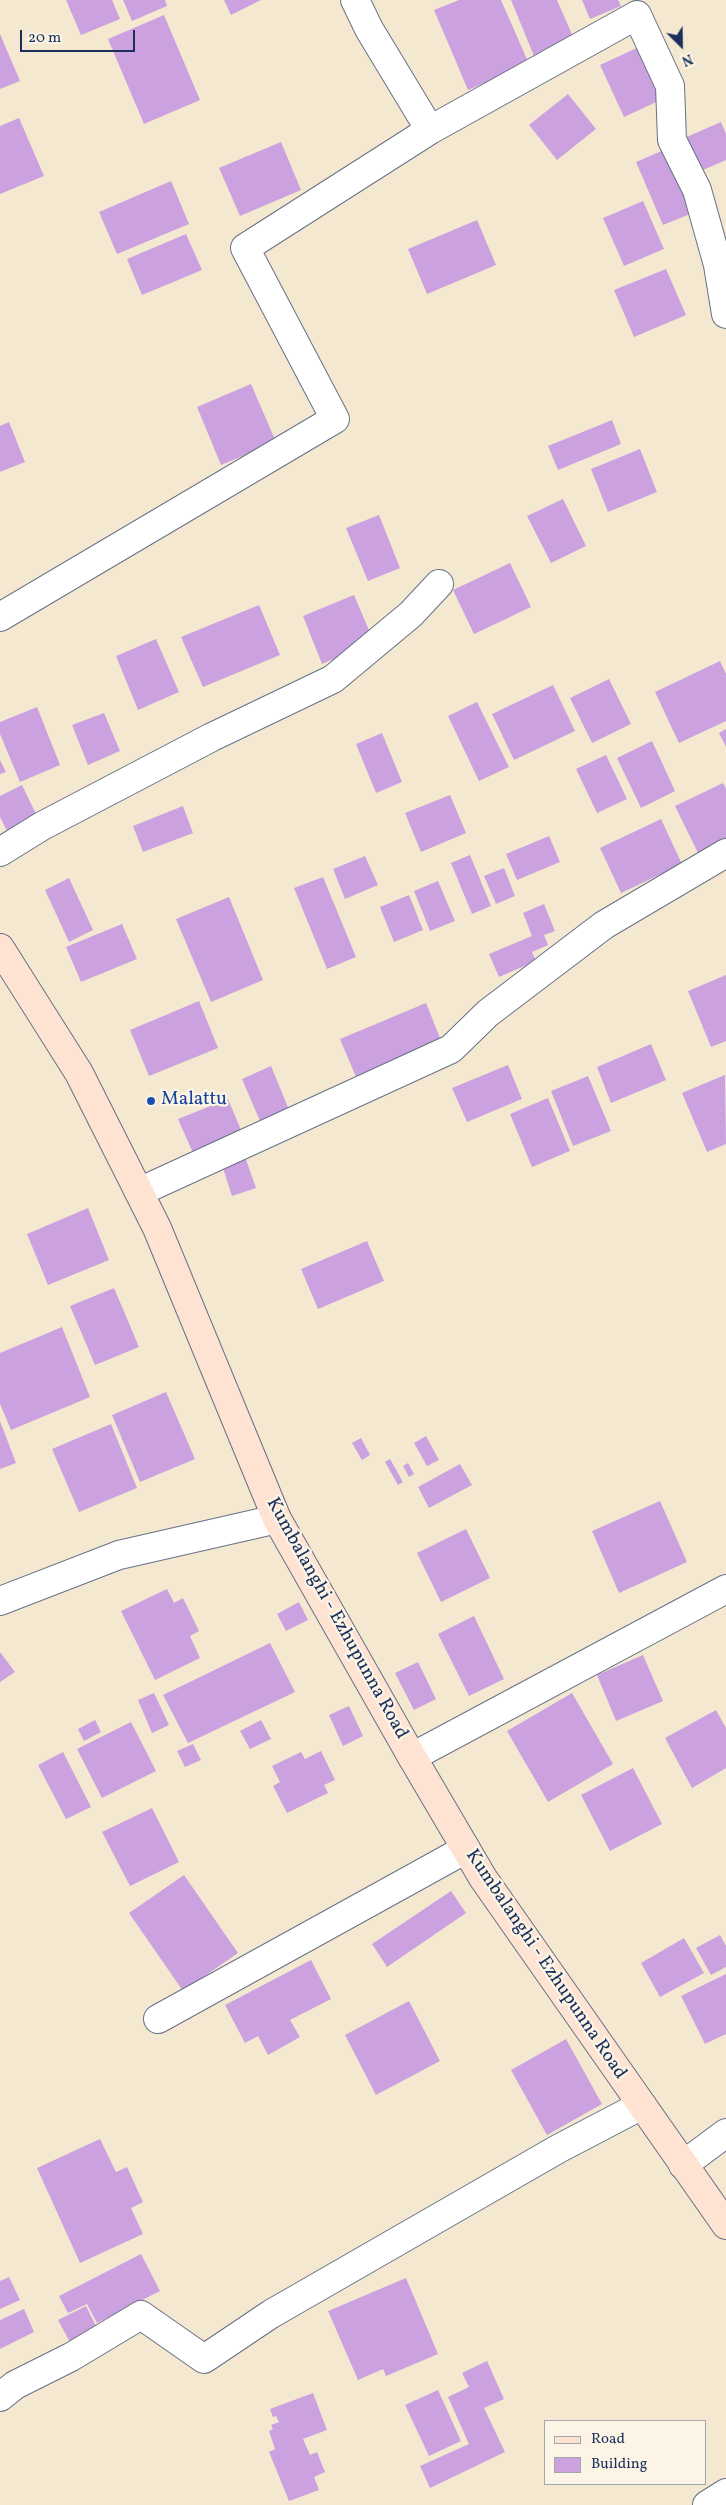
<!DOCTYPE html>
<style>
body{margin:0}
#map{position:relative;width:726px;height:2505px;overflow:hidden;background:#f4e9d0;font-family:Vollkorn,serif}
canvas{display:block}
.legend{position:absolute;left:544px;top:2420px;width:162px;height:65px;box-sizing:border-box;background:#fcf5e5;border:1px solid #a2a6af;margin:0;padding:6px 9px;list-style:none;font-size:15px;color:#1b2f5e}
.legend li{display:flex;align-items:center;gap:10px;height:25px}
.legend b{width:25px;border:1px solid #a2a6af}
.north{position:absolute;left:656px;top:20px;width:50px;height:50px;-webkit-text-stroke:4px #fcf5e5;paint-order:stroke;rotate:157deg;font-size:14px;font-weight:700;line-height:20px;text-align:center;color:#1b2f5e}
.north::after{content:'';display:block;margin:auto;width:18px;height:22px;background:#1b2f5e;clip-path:polygon(50% 0,100% 100%,50% 72%,0 100%)}
.scale{position:absolute;left:20px;top:30px;width:115px;height:22px;box-sizing:border-box;border:2px solid #1b2f5e;border-top:0;padding-left:6px;font-size:15px;line-height:18px;white-space:nowrap;color:#1b2f5e;-webkit-text-stroke:4px #fcf5e5;paint-order:stroke}
</style>
<div id="map">
<canvas width="726" height="2505"></canvas>
<ul class="legend">
<li><b style="height:6px;background:#fee3d2"></b>Road</li>
<li><b style="height:14px;background:#cba2df"></b>Building</li>
</ul>
<div class="north">N</div>
<div class="scale">20 m</div>
</div>
<script>
const g = document.querySelector('canvas').getContext('2d');
g.lineJoin = 'round';
function fillPath(path, color) {
  g.fillStyle = color;
  g.fill(path, 'evenodd');
}
function poly(rows) {
  const path = new Path2D();
  for (const r of rows) {
    path.moveTo(r[0], r[1]);
    for (let i = 2; i < r.length; i += 2) path.lineTo(r[i], r[i + 1]);
  }
  return path;
}
function stroke(path, color, width, dash) {
  g.strokeStyle = color;
  g.lineWidth = width;
  g.lineCap = dash ? 'butt' : 'round';
  g.setLineDash(dash || []);
  g.stroke(path);
}
function drawText(font, color, halo, rows, align = 'center') {
  g.font = font + ' Vollkorn,serif';
  g.lineWidth = 4.5;
  g.setLineDash([]);
  g.textBaseline = 'middle';
  g.strokeStyle = halo;
  g.fillStyle = color;
  for (const [text, x, y, turn = 0] of rows) {
    g.save();
    g.translate(x, y);
    g.rotate((+turn || 0) * Math.PI / 180);
    g.textAlign = isNaN(turn) ? turn : align;
    if (halo) g.strokeText(text, 0, 0);
    g.fillText(text, 0, 0);
    g.restore();
  }
}
fillPath(poly([
 [66,0,112,0,120,19,81,35],
 [123,0,165,0,167,6,132,21],
 [224,0,261,0,231,15],
 [459,0,501,0,529,64,468,90,434,10],
 [511,0,557,0,574,39,534,56],
 [582,0,618,0,621,6,590,19],
 [164,15,200,100,144,124,108,39],
 [0,34,20,81,0,89],
 [641,46,665,98,624,117,600,65],
 [568,94,596,129,557,160,529,125],
 [19,118,44,176,0,194,0,126],
 [721,122,726,134,726,160,689,176,675,142],
 [281,142,301,190,240,216,219,168],
 [673,146,700,210,663,225,636,162],
 [171,181,189,224,117,254,99,212],
 [643,201,664,249,624,266,603,218],
 [477,220,496,265,427,294,408,249],
 [186,234,202,270,142,295,127,259],
 [666,269,686,315,634,337,614,290],
 [251,384,276,442,221,465,197,407],
 [612,420,621,444,558,470,548,446],
 [9,422,25,462,0,472,0,426],
 [640,449,657,492,608,512,591,469],
 [563,499,586,546,551,563,527,516],
 [379,515,400,568,368,581,346,528],
 [510,563,531,607,474,634,453,590],
 [354,595,374,642,322,664,303,616],
 [259,605,280,655,203,687,181,637],
 [156,639,179,692,138,710,116,656],
 [720,661,726,674,726,721,679,743,655,692],
 [609,679,631,724,592,743,570,698],
 [553,685,575,731,514,760,492,714],
 [477,702,509,767,479,781,448,716],
 [37,707,60,765,20,782,0,734,0,722],
 [104,713,120,751,88,765,72,725],
 [726,729,726,747,719,733],
 [382,733,402,782,376,793,356,744],
 [652,741,675,791,641,808,617,758],
 [606,755,627,799,597,813,576,769],
 [0,760,6,772,0,774],
 [723,783,726,789,726,840,698,853,675,806],
 [22,785,39,820,9,835,0,817,0,796],
 [450,795,466,833,421,852,405,813],
 [183,806,193,833,143,852,133,826],
 [661,819,682,864,621,893,600,848],
 [549,836,560,862,517,880,506,854],
 [470,855,491,906,472,914,451,863],
 [365,856,378,885,345,899,333,869],
 [504,868,515,896,496,904,484,876],
 [323,877,356,957,327,969,294,888],
 [69,878,93,930,69,942,45,890],
 [438,881,455,921,430,931,414,891],
 [409,895,423,930,394,942,380,907],
 [229,897,263,980,211,1002,176,919],
 [544,904,555,931,544,935,548,945,532,952,536,961,499,977,489,954,532,936,523,913],
 [122,924,137,959,81,982,66,947],
 [726,975,726,1041,711,1047,688,991],
 [199,1001,218,1048,149,1076,130,1030],
 [426,1003,444,1048,359,1084,340,1039],
 [651,1044,666,1080,611,1103,597,1067],
 [508,1065,522,1099,467,1122,452,1088],
 [271,1066,292,1117,263,1128,242,1079],
 [725,1075,726,1144,707,1152,682,1093],
 [588,1076,611,1131,573,1146,551,1091],
 [548,1098,570,1151,532,1167,510,1114],
 [228,1099,246,1142,197,1162,178,1119],
 [242,1148,256,1188,232,1196,219,1156],
 [88,1208,109,1260,48,1285,27,1234],
 [367,1241,384,1281,318,1309,301,1269],
 [114,1288,139,1347,95,1365,70,1306],
 [62,1327,90,1397,11,1430,0,1404,0,1353],
 [166,1392,195,1459,140,1482,112,1415],
 [0,1421,16,1463,0,1469],
 [111,1424,137,1488,79,1512,52,1449],
 [426,1436,439,1460,427,1466,414,1443],
 [361,1438,370,1455,362,1460,352,1443],
 [390,1459,403,1482,398,1485,385,1462],
 [408,1463,414,1474,409,1477,403,1466],
 [460,1464,472,1485,429,1508,418,1487],
 [660,1501,687,1562,619,1593,592,1531],
 [466,1529,490,1578,441,1602,417,1553],
 [167,1589,174,1603,183,1598,199,1631,190,1636,200,1658,155,1680,121,1611],
 [299,1602,308,1620,286,1631,277,1614],
 [474,1616,504,1679,469,1696,438,1634],
 [270,1643,295,1692,188,1743,163,1695],
 [0,1652,15,1672,0,1682],
 [643,1655,663,1701,616,1721,597,1675],
 [418,1662,436,1699,414,1710,395,1673],
 [154,1693,169,1725,152,1733,138,1700],
 [572,1693,613,1764,548,1802,507,1731],
 [349,1706,363,1736,343,1746,329,1715],
 [716,1710,726,1728,726,1768,692,1788,665,1738],
 [95,1720,101,1732,84,1741,78,1729],
 [261,1720,271,1739,250,1749,240,1731],
 [131,1722,156,1771,102,1798,77,1749],
 [193,1744,201,1760,185,1767,177,1751],
 [321,1751,335,1780,324,1785,328,1793,287,1813,273,1786,280,1782,272,1766,301,1752,305,1759],
 [63,1752,91,1807,66,1819,38,1765],
 [633,1768,662,1824,610,1851,581,1795],
 [152,1808,179,1862,130,1886,102,1832],
 [184,1875,238,1953,183,1991,129,1913],
 [451,1891,466,1913,387,1967,372,1944],
 [720,1935,726,1946,726,1967,711,1975,696,1948],
 [684,1938,704,1973,660,1997,641,1963],
 [311,1960,331,1999,290,2020,300,2037,268,2055,258,2036,245,2043,225,2005],
 [726,1974,726,2034,705,2044,681,1996],
 [409,2001,440,2061,376,2095,345,2035],
 [566,2039,602,2104,547,2135,511,2070],
 [100,2139,116,2172,127,2167,143,2202,131,2208,143,2234,80,2263,37,2168],
 [141,2254,160,2291,97,2323,87,2304,68,2313,59,2296],
 [9,2277,20,2300,0,2309,0,2281],
 [406,2278,438,2354,386,2376,383,2369,358,2380,328,2311],
 [86,2306,98,2330,71,2344,58,2320],
 [24,2309,34,2332,0,2349,0,2320],
 [487,2361,504,2399,484,2408,505,2452,430,2488,420,2466,469,2444,448,2397,469,2387,462,2373],
 [438,2390,461,2441,429,2456,405,2405],
 [313,2393,327,2430,303,2439,310,2455,317,2452,325,2472,314,2477,319,2490,289,2501,269,2452,275,2449,269,2431,273,2429,271,2425,279,2422,276,2416,273,2417,270,2409]
]), '#cba2df');
const minor = poly([
 [355,0,369,29,430,130],
 [0,617,335,419,245,248,430,130,637,15,670,86,672,140,697,190,718,265,726,314],
 [0,852,42,826,212,737,333,679,411,614,439,584],
 [139,1192,451,1049,488,1013,604,925,726,853],
 [0,1601,119,1555,277,1519],
 [412,1757,726,1589],
 [158,2019,466,1849],
 [683,2165,726,2133],
 [0,2397,15,2385,71,2357,141,2315,204,2359,271,2314,558,2149,642,2105],
 [707,2505,726,2493]
]);
const secondary = poly([
 [0,948,79,1073,157,1228,277,1519,412,1757,483,1878,726,2225]
]);
stroke(minor, '#677086', 30);
stroke(secondary, '#677086', 30);
stroke(minor, '#fff', 28);
stroke(secondary, '#fee3d2', 28);
for (const [x, y, r, color] of [
 [151,1101,5,"#1a4fb4"]
]) {
  const dot = new Path2D();
  dot.arc(x, y, r, 0, 2 * Math.PI);
  g.fillStyle = color;
  g.fill(dot);
  stroke(dot, '#fcf5e5', 2);
}
drawText('19px', '#164399', '#fcf5e5', [
 ["Malattu",161,1101]
], 'left');
drawText('19px', '#1b2f5e', '#fcf5e5', [
 ["Kumbalanghi - Ezhupunna Road",336,1619,61],
 ["Kumbalanghi - Ezhupunna Road",545,1965,56]
]);
</script>
